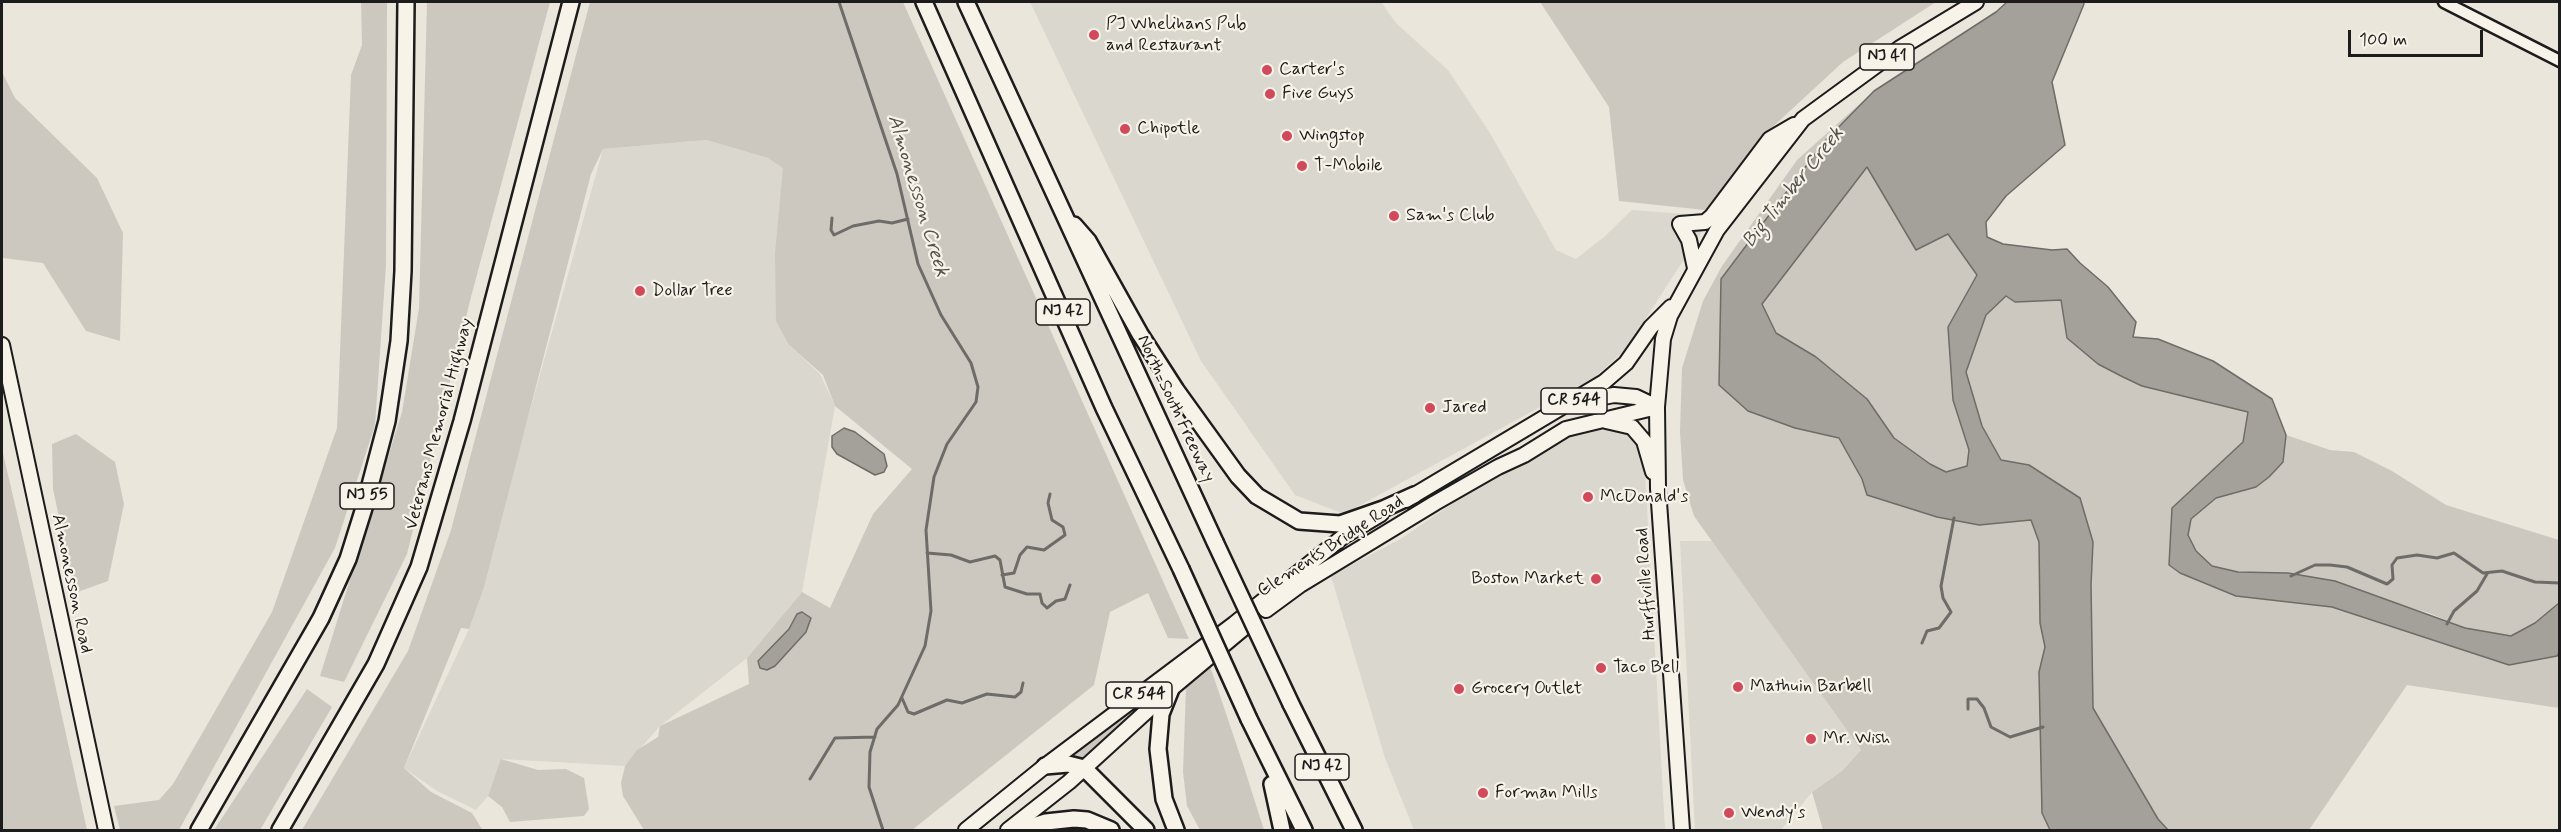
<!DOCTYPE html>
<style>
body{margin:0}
#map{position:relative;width:2561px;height:832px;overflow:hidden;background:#eae6dc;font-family:Mynerve,sans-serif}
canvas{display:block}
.frame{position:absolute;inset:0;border:3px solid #1c1c1c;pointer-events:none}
.scale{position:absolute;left:2348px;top:30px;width:135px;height:27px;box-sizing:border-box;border:3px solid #1c1c1c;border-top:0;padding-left:8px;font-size:18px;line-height:21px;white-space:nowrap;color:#1c1c1c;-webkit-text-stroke:4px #f7f3e8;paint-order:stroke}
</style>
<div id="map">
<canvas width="2561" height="832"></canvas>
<div class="frame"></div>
<div class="scale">100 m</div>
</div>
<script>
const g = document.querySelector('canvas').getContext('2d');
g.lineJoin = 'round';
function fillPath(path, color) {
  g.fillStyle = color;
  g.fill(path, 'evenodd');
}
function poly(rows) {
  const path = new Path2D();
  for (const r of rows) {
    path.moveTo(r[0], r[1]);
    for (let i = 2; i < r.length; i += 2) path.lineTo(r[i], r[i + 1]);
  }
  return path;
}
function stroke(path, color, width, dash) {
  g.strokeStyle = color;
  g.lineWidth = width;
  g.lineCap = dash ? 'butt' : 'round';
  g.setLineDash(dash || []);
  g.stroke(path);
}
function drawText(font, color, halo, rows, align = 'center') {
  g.font = font + ' Mynerve,sans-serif';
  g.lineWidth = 4.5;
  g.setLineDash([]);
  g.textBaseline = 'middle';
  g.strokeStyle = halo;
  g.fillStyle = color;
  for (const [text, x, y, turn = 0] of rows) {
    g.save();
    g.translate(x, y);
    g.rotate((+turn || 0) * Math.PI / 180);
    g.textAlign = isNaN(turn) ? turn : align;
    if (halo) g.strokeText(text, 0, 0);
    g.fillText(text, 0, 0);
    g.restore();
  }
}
fillPath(poly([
 [1030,2,1381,2,1396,23,1448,70,1490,133,1556,250,1576,259,1604,237,1632,210,1712,216,1626,349,1595,377,1344,514,1295,495,1201,361],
 [706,140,768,158,784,168,789,345,820,374,835,406,802,592,747,658,660,726,625,766,502,759,488,796,476,810,437,791,404,768,469,629,603,149],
 [1621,426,1638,439,1644,454,1665,830,1414,830,1385,758,1331,576,1402,538,1469,492,1574,434,1600,427],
 [1680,541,1712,541,1861,750,1842,771,1812,792,1781,830,1695,830]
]), '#dad7ce');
fillPath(poly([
 [361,2,387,2,386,265,375,425,335,548,179,830,120,830,114,806,159,800,173,784,272,612,337,428,351,75,362,45],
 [427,2,550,2,471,297,407,554,344,682,320,676,402,412,419,308],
 [590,2,903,2,1189,639,1168,638,1148,593,1110,612,1094,685,912,830,644,830,623,796,621,783,625,766,637,750,658,737,660,726,749,684,747,658,802,592,830,608,873,514,912,469,835,406,823,375,789,345,776,321,775,253,783,168,768,158,706,140,603,149,591,174,484,587,469,629,461,628,404,768,431,792,472,813,482,829,302,830,408,651,451,530],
 [1540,2,1936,2,1843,62,1766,133,1705,210,1619,201,1609,107],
 [2,72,15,98,97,178,123,233,120,341,86,331,43,263,3,258],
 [1874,91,1825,141,1721,279,1748,411,1795,428,1839,438,1862,479,1867,495,1937,517,1978,525,2031,519,2039,542,2040,623,2045,647,2039,672,2042,813,2050,830,1823,830,1812,792,1842,771,1861,750,1694,516,1683,480,1680,432,1682,368,1703,301,1722,266,1797,160],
 [1867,166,1916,250,1948,234,1977,275,1967,293,1953,400,1969,450,1968,466,1946,472,1930,464,1894,438,1867,399,1816,357,1776,333,1762,304],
 [2007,296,2016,302,2062,300,2158,389,2248,412,2243,442,2172,508,2169,566,2180,573,2236,596,2332,607,2509,665,2559,653,2559,708,2407,685,2309,830,2168,830,2158,819,2093,708,2091,585,2093,543,2029,465,2001,460,1982,426,1966,372,1986,315],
 [76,434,115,462,124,504,108,581,75,593,53,489,52,444],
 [2286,435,2330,450,2354,452,2392,471,2446,505,2559,540,2559,603,2535,623,2511,636,2465,628,2429,613,2288,573,2238,572,2212,566,2196,551,2188,535,2191,519,2216,498,2256,487,2269,477,2283,462],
 [2,449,26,552,87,830,2,830],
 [1210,666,1243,764,1264,830,1200,830,1187,806,1183,772,1186,687],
 [307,689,332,707,260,830,214,830],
 [1151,696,1085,759,1070,755,1090,738],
 [501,759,538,770,566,769,584,778,589,809,584,816,510,822,502,807,488,796]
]), '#ccc8c0');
const water = poly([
 [2007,2,2083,2,2084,4,2052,82,2065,145,2006,196,1986,222,1987,237,2003,244,2052,250,2067,249,2080,263,2108,287,2136,322,2133,337,2158,339,2213,361,2272,399,2286,435,2283,462,2269,477,2256,487,2216,498,2191,519,2188,535,2196,551,2212,566,2238,572,2288,573,2335,581,2465,628,2511,636,2535,623,2559,603,2559,653,2557,656,2509,665,2332,607,2236,596,2180,573,2169,565,2172,508,2243,442,2248,412,2142,386,2123,377,2098,364,2067,338,2061,300,2015,302,2006,296,1986,315,1966,372,1982,426,2001,460,2029,465,2080,498,2093,542,2091,585,2093,708,2158,819,2168,830,2050,830,2042,813,2039,672,2045,647,2040,623,2039,542,2031,520,1979,525,1937,517,1867,495,1862,479,1839,438,1795,428,1748,411,1719,385,1721,279,1825,141,1874,91,1996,12,2007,2],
 [1867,167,1916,250,1948,234,1977,275,1948,327,1953,400,1969,450,1967,466,1946,472,1930,464,1894,438,1867,399,1816,357,1776,333,1762,304,1867,167],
 [844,428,855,432,884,454,887,466,884,472,875,475,837,454,832,447,832,436,844,428],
 [802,612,811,618,806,632,775,666,767,670,760,668,758,661,789,629,797,614,802,612]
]);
fillPath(water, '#a3a19a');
stroke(water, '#6d6c68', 1.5);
stroke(poly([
 [839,2,897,174,918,264,941,315,971,363,978,387,976,402,947,444,934,477,926,530,931,611,925,646,898,705,877,729,870,752,869,787,883,830],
 [832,218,831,230,834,235,853,226,879,221,892,223,908,219],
 [927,553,951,555,970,562,995,556,1000,560,1005,587,1027,594,1040,594,1042,603,1047,608,1056,601,1065,599,1070,585],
 [1002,575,1014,573,1020,555,1027,547,1044,550,1065,535,1063,527,1052,520,1048,503,1050,494],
 [2291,576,2315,565,2330,565,2347,567,2387,584,2393,579,2392,565,2397,558,2417,555,2437,558,2454,553,2483,573,2502,571,2535,582,2560,583],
 [2447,624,2454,611,2477,591,2487,574],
 [1922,643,1927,631,1939,628,1951,612,1943,598,1941,586,1954,518],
 [902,698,908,712,914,714,947,700,962,703,987,694,1015,697,1021,692,1023,683],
 [1968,709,1968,699,1977,699,1984,708,1991,727,2010,737,2043,727],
 [810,779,835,738,875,737]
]), '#6d6c68', 3);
const minor = poly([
 [2444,2,2560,61]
]);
const major = poly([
 [1680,224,1705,222,1712,216,1770,139,1794,125],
 [1680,224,1689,240,1695,268],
 [2,345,106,830],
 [1582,401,1614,395,1636,397,1657,407],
 [1606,421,1632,427,1644,441,1653,472],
 [1406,500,1604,382,1626,363,1651,327,1671,307],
 [1266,610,1300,585,1435,503,1498,467,1524,455,1566,429,1657,407],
 [966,830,1045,766,1234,624,1344,536,1381,514],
 [1008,830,1069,782,1171,689,1244,628],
 [1682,830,1658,488,1657,407,1663,339,1670,316,1717,230,1803,119,1900,48,1976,2]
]);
const highway = poly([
 [924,2,1104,408,1181,569],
 [966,2,1215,542],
 [1074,225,1088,241,1140,334,1176,390,1238,476,1257,496,1299,521,1340,524,1383,509,1414,495],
 [1171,689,1161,714,1158,749,1164,799,1176,830],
 [1291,704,1354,830],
 [1249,719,1304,830],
 [1045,766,1068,764,1084,768,1146,830],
 [1272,784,1282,830],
 [199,830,321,618,348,559,364,508,387,421,399,341,403,271,406,2],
 [280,830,376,664,419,567,462,421,571,2],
 [1021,830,1046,822,1074,819,1087,820,1111,830]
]);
stroke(minor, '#1c1c1c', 15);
stroke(major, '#1c1c1c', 18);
stroke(highway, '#1c1c1c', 20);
stroke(minor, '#f7f3e8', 10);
stroke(major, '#f7f3e8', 14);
stroke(highway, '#f7f3e8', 15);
const highwayBridge = poly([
 [1215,542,1291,704],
 [1181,569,1249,719]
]);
stroke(highwayBridge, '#1c1c1c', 20, []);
stroke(highwayBridge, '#f7f3e8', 15);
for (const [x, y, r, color] of [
 [1094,35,6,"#d1495b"],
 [1267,70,6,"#d1495b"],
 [1270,94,6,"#d1495b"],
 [1125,129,6,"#d1495b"],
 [1287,136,6,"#d1495b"],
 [1302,166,6,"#d1495b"],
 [1394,216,6,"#d1495b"],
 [640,291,6,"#d1495b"],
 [1430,408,6,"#d1495b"],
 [1588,497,6,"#d1495b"],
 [1596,579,6,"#d1495b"],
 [1601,668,6,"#d1495b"],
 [1738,687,6,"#d1495b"],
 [1459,689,6,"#d1495b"],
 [1811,739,6,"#d1495b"],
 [1483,793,6,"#d1495b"],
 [1729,813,6,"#d1495b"]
]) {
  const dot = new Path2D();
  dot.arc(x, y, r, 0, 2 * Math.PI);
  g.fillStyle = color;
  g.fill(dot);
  stroke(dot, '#f7f3e8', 2);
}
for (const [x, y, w] of [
 [1887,57,54],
 [1063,312,54],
 [1574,401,66],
 [367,496,54],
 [1139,695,66],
 [1322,767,54]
]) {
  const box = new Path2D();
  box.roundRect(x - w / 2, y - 13, w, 26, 4.5);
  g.fillStyle = '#f7f3e8';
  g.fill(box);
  stroke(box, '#1c1c1c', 1.5);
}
drawText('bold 16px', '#1c1c1c', null, [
 ["NJ 41",1887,57],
 ["NJ 42",1063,312],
 ["CR 544",1574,401],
 ["NJ 55",367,496],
 ["CR 544",1139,695],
 ["NJ 42",1322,767]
]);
drawText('18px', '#1c1c1c', '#f7f3e8', [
 ["PJ Whelihans Pub",1106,25],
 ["and Restaurant",1106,46],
 ["Carter's",1279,70],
 ["Five Guys",1282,94],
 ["Chipotle",1137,129],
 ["Wingstop",1299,136],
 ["T-Mobile",1314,166],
 ["Sam's Club",1406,216],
 ["Dollar Tree",652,291],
 ["Jared",1442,408],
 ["McDonald's",1600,497],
 ["Boston Market",1584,579,"right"],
 ["Taco Bell",1613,668],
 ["Mathuin Barbell",1750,687],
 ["Grocery Outlet",1471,689],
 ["Mr. Wish",1823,739],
 ["Forman Mills",1495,793],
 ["Wendy's",1741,813]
], 'left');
drawText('18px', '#1c1c1c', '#f7f3e8', [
 ["North-South Freeway",1175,409,65],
 ["Veterans Memorial Highway",440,424,-75],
 ["Clements Bridge Road",1331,547,-33],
 ["Almonesson Road",71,584,78],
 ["Hurffville Road",1647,584,-94]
]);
drawText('italic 20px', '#52514e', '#f7f3e8', [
 ["Big Timber Creek",1794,188,-51],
 ["Almonesson Creek",917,196,73]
]);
</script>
